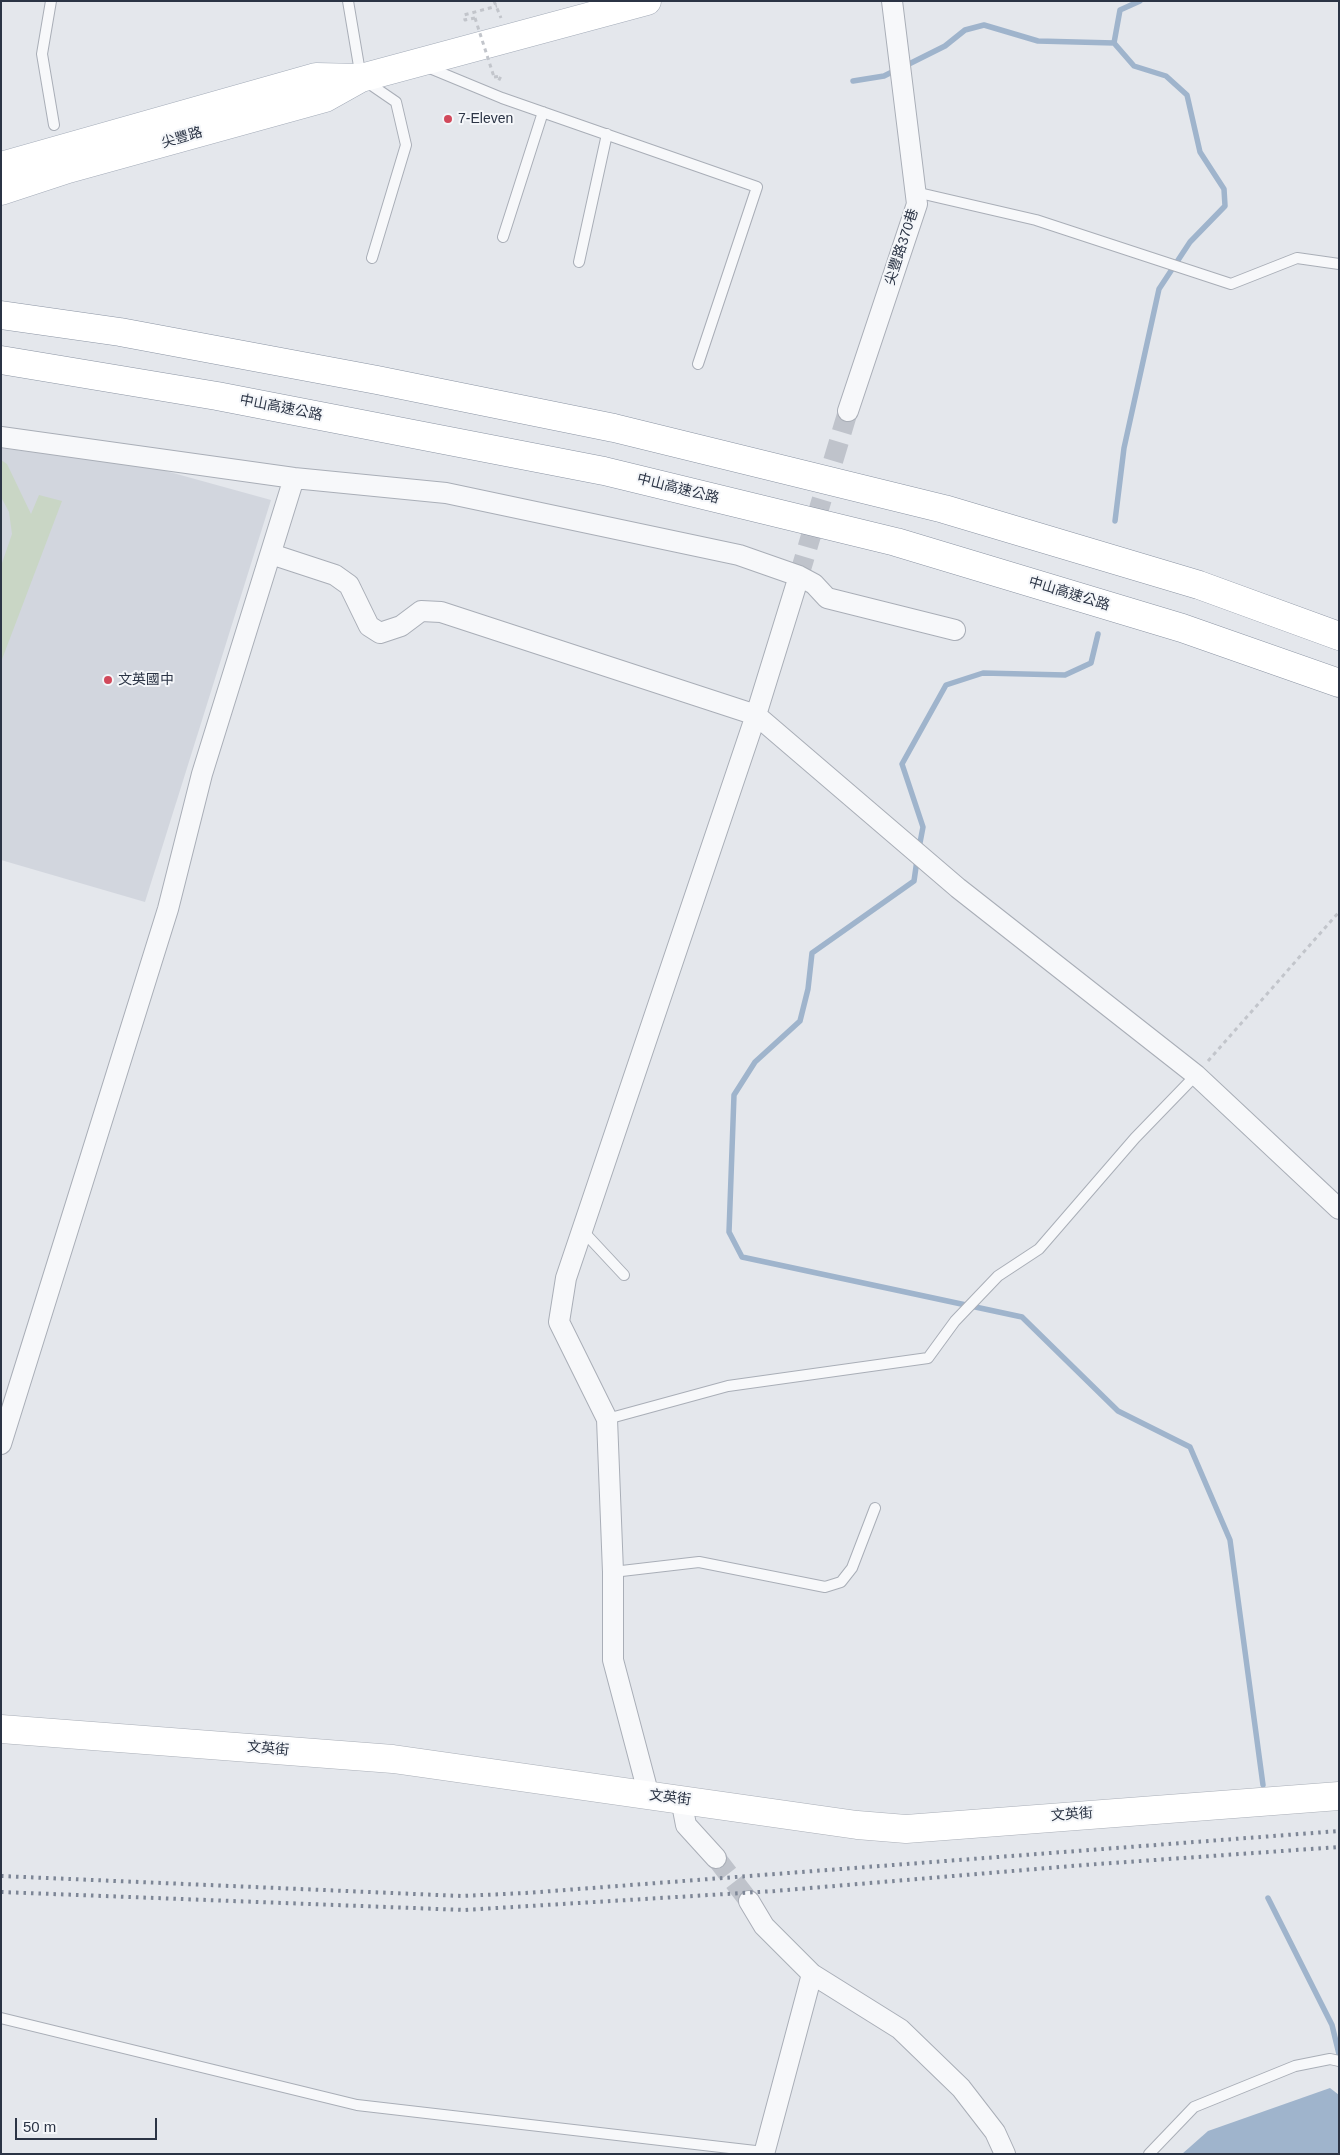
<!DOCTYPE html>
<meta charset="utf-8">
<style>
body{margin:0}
#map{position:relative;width:1340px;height:2155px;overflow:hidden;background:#e4e7ec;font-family:Arial,sans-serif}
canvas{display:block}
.frame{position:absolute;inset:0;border:2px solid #2b3445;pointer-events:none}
.scale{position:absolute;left:15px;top:2118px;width:142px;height:22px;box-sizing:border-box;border:2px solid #2b3445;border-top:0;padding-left:6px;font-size:15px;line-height:18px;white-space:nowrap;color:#2b3445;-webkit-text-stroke:4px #f4f6f9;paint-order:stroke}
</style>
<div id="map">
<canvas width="1340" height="2155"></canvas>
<div class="frame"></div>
<div class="scale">50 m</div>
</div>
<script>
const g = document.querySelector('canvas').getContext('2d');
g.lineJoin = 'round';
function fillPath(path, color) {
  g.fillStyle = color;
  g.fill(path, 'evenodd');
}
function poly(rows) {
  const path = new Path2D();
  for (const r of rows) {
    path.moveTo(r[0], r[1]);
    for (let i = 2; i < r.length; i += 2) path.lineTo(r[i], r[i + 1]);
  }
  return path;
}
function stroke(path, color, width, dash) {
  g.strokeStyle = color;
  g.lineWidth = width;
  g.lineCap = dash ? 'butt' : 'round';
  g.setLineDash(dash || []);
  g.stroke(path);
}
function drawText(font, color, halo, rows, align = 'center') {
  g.font = font + ' Arial,"Noto Sans TC",sans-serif';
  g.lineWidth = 4;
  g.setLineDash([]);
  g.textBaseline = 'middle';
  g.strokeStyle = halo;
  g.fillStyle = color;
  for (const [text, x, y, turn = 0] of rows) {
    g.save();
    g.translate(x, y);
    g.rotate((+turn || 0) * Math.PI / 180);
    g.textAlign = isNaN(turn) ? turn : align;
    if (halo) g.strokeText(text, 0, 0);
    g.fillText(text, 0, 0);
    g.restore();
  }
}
fillPath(poly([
 [1,448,155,468,271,500,145,902,1,860]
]), '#d2d6de');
fillPath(poly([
 [1,460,7,464,31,514,39,495,62,501,1,662,1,566,12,534,9,512,1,497]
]), '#c9d6c5');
fillPath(poly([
 [1330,2088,1339,2095,1339,2154,1182,2154,1208,2131]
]), '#9fb4cc');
stroke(poly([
 [1114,43,1120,10,1140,1],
 [905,66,945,46,965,30,984,25,1038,41,1114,43,1134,66,1166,76,1187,95,1200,152,1224,189,1225,206,1190,242,1159,289,1124,448,1115,521],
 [853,81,884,76,896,70],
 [919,848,923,827,902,764,946,685,983,673,1065,675,1091,663,1098,634],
 [917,860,914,881,812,953,808,989,800,1021,755,1062,734,1095,729,1232,742,1257,1022,1317,1118,1411,1190,1447,1230,1540,1263,1785],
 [1268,1898,1332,2025,1339,2054]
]), '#9fb4cc', 5.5);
stroke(poly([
 [799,576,848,411],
 [716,1858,749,1901]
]), '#bfc3cb', 20, [20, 10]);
const lane = poly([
 [51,1,42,54,54,125],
 [348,1,361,78,396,102,406,145,372,258],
 [427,67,502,98,757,187,698,364],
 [915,192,1036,220,1231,284,1297,258,1339,264],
 [503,237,543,112],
 [579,262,607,134],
 [582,1230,624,1275],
 [607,1419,728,1386,928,1358,955,1321,998,1276,1039,1249,1135,1138,1196,1075],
 [613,1572,699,1562,825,1587,841,1582,852,1568,875,1508],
 [1,2018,357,2105,764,2152],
 [1149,2154,1194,2107,1295,2066,1330,2059,1339,2061]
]);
const street = poly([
 [848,411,917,204,892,1],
 [1,437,294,478,446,493,739,555,799,576,814,584,827,598,955,630],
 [271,554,335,575,349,585,369,626,380,633,401,626,421,611,441,612,756,715,958,888,1196,1075,1339,1209],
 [1,1444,168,909,202,774,294,478],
 [649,1796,613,1660,613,1572,607,1419,559,1322,566,1278,756,715,799,576],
 [681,1799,686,1825,716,1858],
 [749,1901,764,1926,812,1974,900,2029,961,2088,995,2132,1005,2154],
 [764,2154,812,1974]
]);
const secondary = poly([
 [1,1729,393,1759,857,1825,906,1829,1339,1796]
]);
const primary = poly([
 [1,166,316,77,361,78,647,1],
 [1,191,68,169,325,98,359,79]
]);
const highway = poly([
 [1,315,120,332,377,380,614,428,944,509,1199,585,1339,636],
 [1,360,217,396,604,471,896,542,1182,628,1339,683]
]);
stroke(lane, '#a9aeb7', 12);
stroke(street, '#a9aeb7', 22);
stroke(secondary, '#a9aeb7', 29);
stroke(primary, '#a3abb8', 29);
stroke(highway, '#8b94a3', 29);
stroke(poly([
 [494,1,501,18],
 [475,18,465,20,464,15,497,6],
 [494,77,501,76,498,82],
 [1208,1061,1339,912]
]), '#c2c5cb', 3, [4, 4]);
stroke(lane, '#f7f8fa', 10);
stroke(street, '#f7f8fa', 20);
stroke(secondary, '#fff', 28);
stroke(primary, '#fff', 28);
stroke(highway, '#fff', 28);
stroke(poly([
 [1,1876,461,1896,526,1893,1339,1831],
 [1,1892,464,1910,775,1891,1084,1865,1339,1847]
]), '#7d8696', 4, [2.5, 5]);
stroke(poly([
 [475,18,494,77]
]), '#c2c5cb', 3, [4, 4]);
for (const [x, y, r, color] of [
 [448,119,5,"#d1495b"],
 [108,680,5,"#d1495b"]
]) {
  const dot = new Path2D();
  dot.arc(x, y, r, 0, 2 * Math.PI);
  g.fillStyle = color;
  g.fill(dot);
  stroke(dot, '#f4f6f9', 2);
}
drawText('14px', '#2b3445', '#f4f6f9', [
 ["7-Eleven",458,119],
 ["文英國中",118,680]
], 'left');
drawText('14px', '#2b3445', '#f4f6f9', [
 ["尖豐路",182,138,-16],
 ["尖豐路370巷",902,247,-72],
 ["中山高速公路",281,408,11],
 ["中山高速公路",678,489,14],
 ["中山高速公路",1069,594,17],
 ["文英街",268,1749,5],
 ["文英街",670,1798,7],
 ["文英街",1072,1815,-4]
]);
</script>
